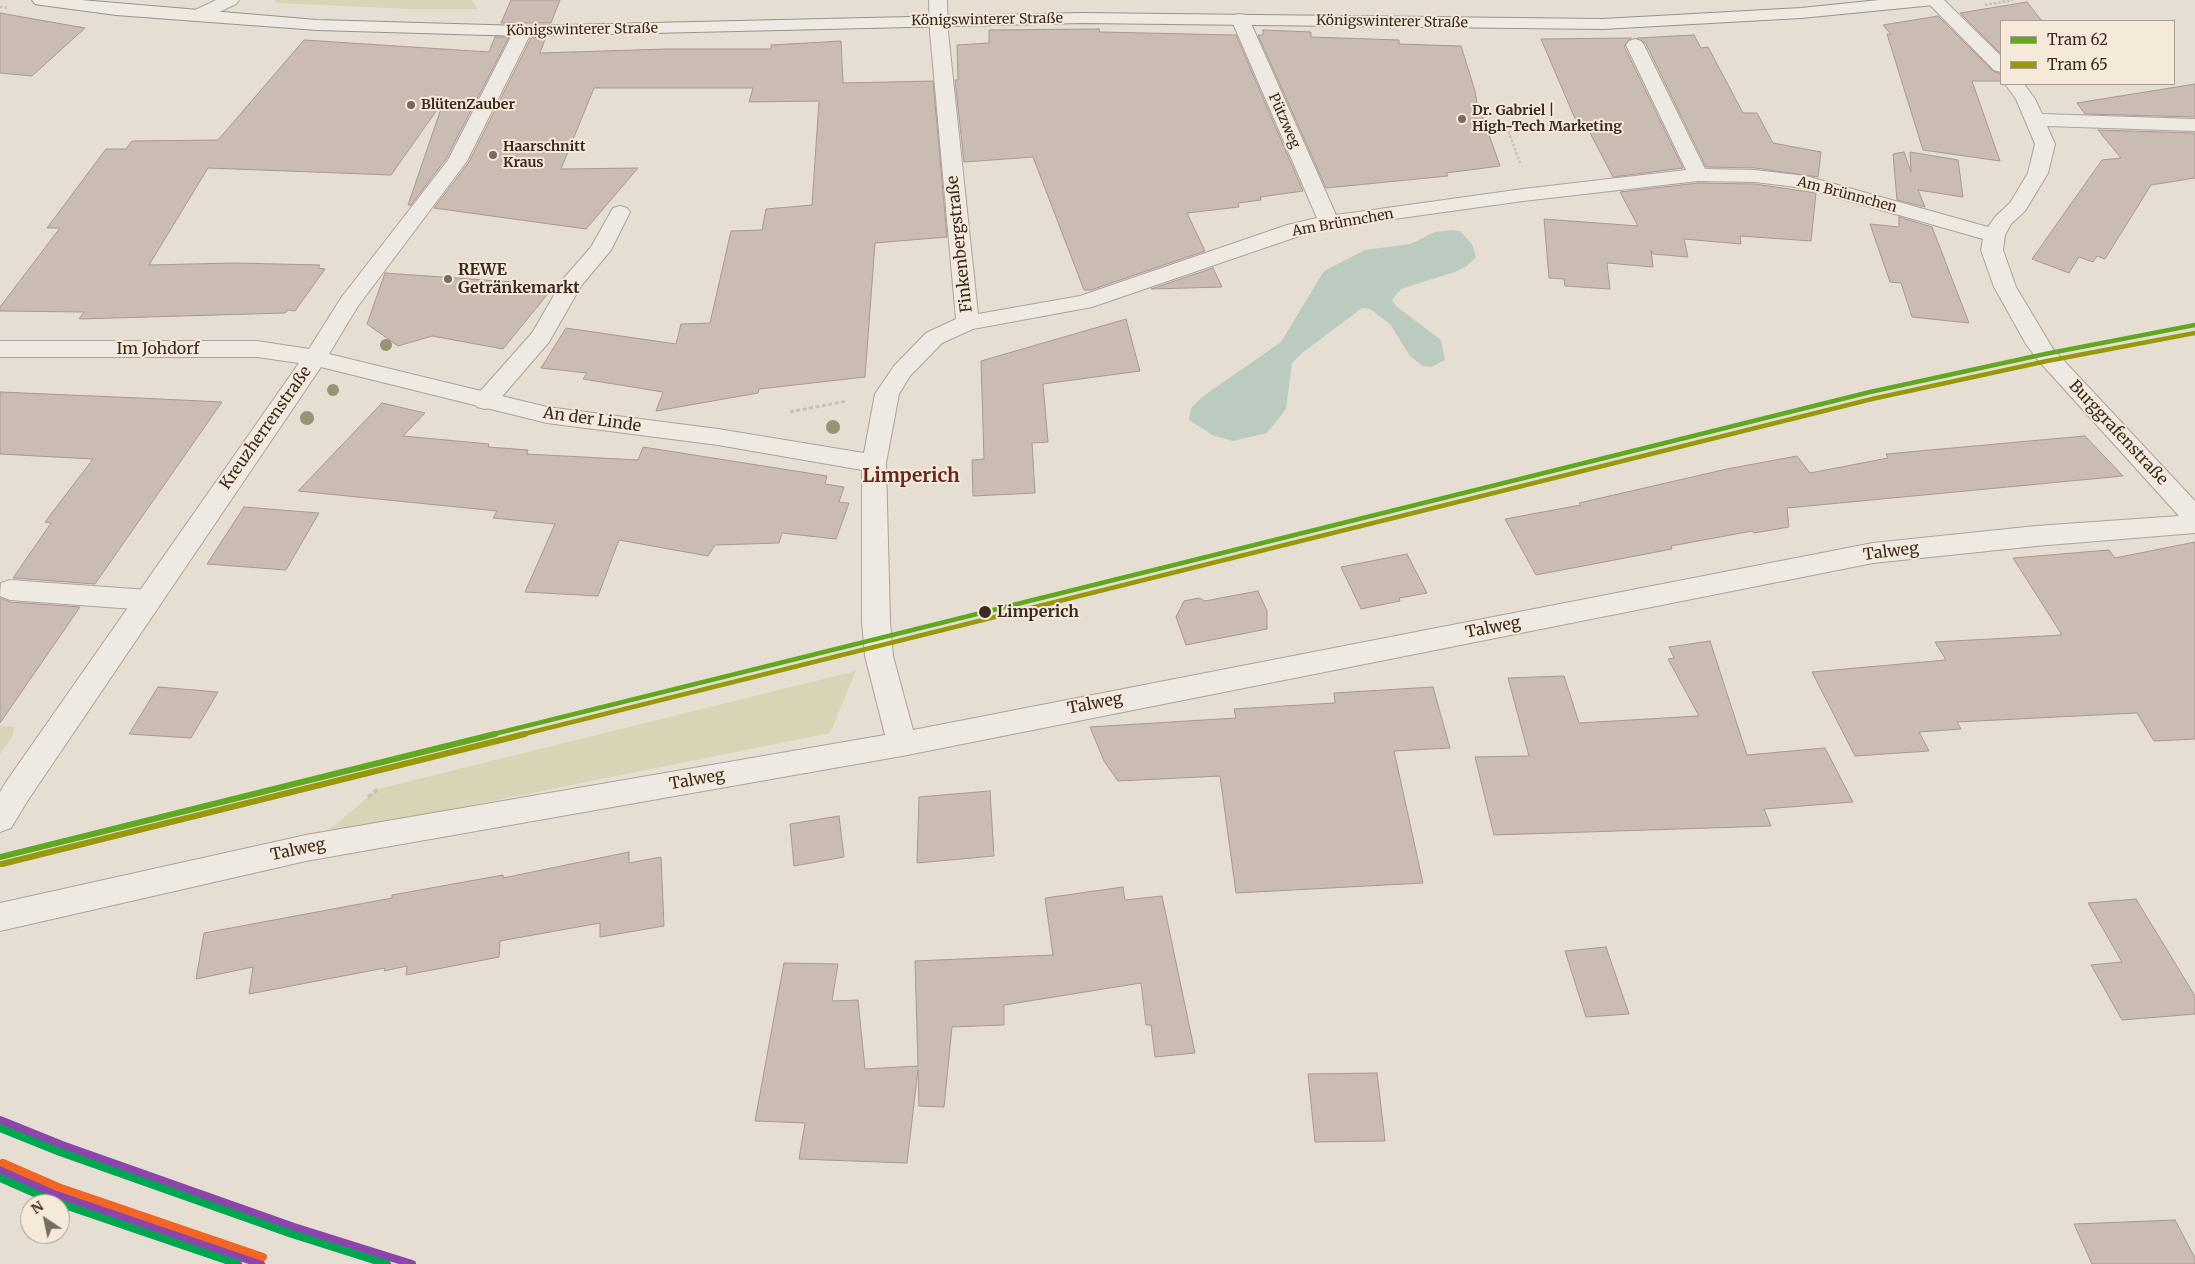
<!DOCTYPE html>
<meta charset="utf-8">
<style>
body{margin:0}
#map{position:relative;width:2195px;height:1264px;overflow:hidden;background:#e6ded2;font-family:Merriweather,serif}
canvas{display:block}
.legend{position:absolute;left:2000px;top:20px;width:175px;height:65px;box-sizing:border-box;background:#f5eada;border:1px solid #ab9e90;margin:0;padding:6px 9px;list-style:none;font-size:15px;color:#3b2b21}
.legend li{display:flex;align-items:center;gap:10px;height:25px}
.legend b{width:25px;border:1px solid #ab9e90}
.north{position:absolute;left:20px;top:1194px;width:50px;height:50px;box-sizing:border-box;background:#f5eada;border:1px solid #ab9e90;border-radius:50%;rotate:326deg;font-size:14px;font-weight:700;line-height:20px;text-align:center;color:#3b2b21}
.north::after{content:'';display:block;margin:auto;width:18px;height:22px;background:#776a5f;clip-path:polygon(50% 0,100% 100%,50% 72%,0 100%)}
</style>
<div id="map">
<canvas width="2195" height="1264"></canvas>
<ul class="legend">
<li><b style="height:6px;background:#5fa820"></b>Tram 62</li>
<li><b style="height:6px;background:#97980c"></b>Tram 65</li>
</ul>
<div class="north">N</div>
</div>
<script>
const g = document.querySelector('canvas').getContext('2d');
g.lineJoin = 'round';
function fillPath(path, color) {
  g.fillStyle = color;
  g.fill(path, 'evenodd');
}
function poly(rows) {
  const path = new Path2D();
  for (const r of rows) {
    path.moveTo(r[0], r[1]);
    for (let i = 2; i < r.length; i += 2) path.lineTo(r[i], r[i + 1]);
  }
  return path;
}
function stroke(path, color, width, dash) {
  g.strokeStyle = color;
  g.lineWidth = width;
  g.lineCap = dash ? 'butt' : 'round';
  g.setLineDash(dash || []);
  g.stroke(path);
}
function drawText(font, color, halo, rows, align = 'center') {
  g.font = font + ' Merriweather,serif';
  g.lineWidth = 4;
  g.setLineDash([]);
  g.textBaseline = 'middle';
  g.strokeStyle = halo;
  g.fillStyle = color;
  for (const [text, x, y, turn = 0] of rows) {
    g.save();
    g.translate(x, y);
    g.rotate((+turn || 0) * Math.PI / 180);
    g.textAlign = isNaN(turn) ? turn : align;
    if (halo) g.strokeText(text, 0, 0);
    g.fillText(text, 0, 0);
    g.restore();
  }
}
fillPath(poly([
 [274,0,471,0,478,9,411,9,277,3],
 [856,671,830,733,323,835,378,789],
 [0,725,14,727,13,735,0,754]
]), '#d8d4b5');
fillPath(poly([
 [1452,230,1460,231,1472,244,1476,257,1467,266,1455,272,1401,289,1392,300,1396,306,1441,340,1445,360,1431,367,1423,366,1410,356,1390,324,1370,309,1362,308,1302,353,1292,363,1286,409,1267,433,1233,441,1214,436,1189,420,1191,408,1202,397,1281,342,1324,271,1365,250,1410,244,1435,232]
]), '#bccbc0');
const building = poly([
 [511,0,560,0,551,23,501,23,511,0],
 [2027,2,2042,21,2001,21,2001,54,1960,13,2027,2],
 [0,13,85,28,32,76,0,73,0,13],
 [1938,16,1993,71,2001,74,2001,81,1972,81,2000,161,1923,150,1887,34,1891,34,1883,25,1938,16],
 [1099,29,1100,32,1236,35,1303,191,1260,197,1261,200,1238,203,1239,207,1187,213,1205,251,1091,290,1084,290,1033,157,964,162,955,80,958,80,957,45,989,43,989,30,1099,29],
 [1263,30,1311,32,1311,37,1399,40,1399,44,1461,46,1475,91,1479,115,1482,115,1500,166,1446,173,1448,176,1326,188,1258,35,1263,35,1263,30],
 [1694,35,1701,48,1708,47,1743,113,1757,113,1773,143,1821,152,1818,177,1755,168,1706,167,1646,44,1637,38,1694,35],
 [495,37,509,37,446,159,411,205,408,205,444,100,391,175,208,168,149,265,235,263,320,265,318,268,325,269,295,311,288,310,285,313,79,319,84,312,0,311,0,307,60,228,47,228,106,149,126,149,132,141,218,140,304,40,489,52,495,37],
 [546,37,540,53,666,49,771,49,771,45,841,41,843,83,933,81,947,237,875,243,865,377,759,389,758,393,656,411,663,392,583,379,587,373,541,368,566,328,676,344,681,324,710,323,731,231,762,230,766,209,812,205,819,101,749,102,753,88,594,88,561,169,638,168,586,229,434,208,469,162,531,38,546,37],
 [1631,38,1624,46,1683,168,1613,177,1587,127,1579,128,1541,39,1631,38],
 [2195,84,2195,117,2085,114,2077,103,2195,84],
 [2098,130,2195,133,2195,178,2151,185,2105,259,2097,256,2093,262,2079,257,2069,273,2032,259,2102,160,2121,158,2098,130],
 [1904,152,1911,172,1910,152,1958,160,1963,197,1918,190,1925,207,1897,200,1893,154,1904,152],
 [1698,183,1755,184,1816,193,1811,241,1740,236,1741,244,1684,239,1688,257,1653,254,1651,250,1653,267,1607,263,1610,289,1565,286,1564,279,1549,278,1544,219,1638,226,1620,192,1698,183],
 [1899,217,1932,227,1969,323,1912,317,1901,283,1890,282,1870,224,1899,227,1899,217],
 [1213,268,1222,287,1151,289,1213,268],
 [385,273,555,285,503,349,432,336,398,346,367,324,385,273],
 [1126,319,1140,371,1043,384,1048,442,1032,443,1035,493,973,496,972,460,984,459,981,361,1126,319],
 [0,392,139,398,222,402,95,584,13,578,51,523,45,522,93,459,0,454,0,392],
 [382,403,425,413,403,436,489,444,488,447,528,450,527,454,638,460,643,447,827,476,825,484,844,487,839,502,849,503,836,539,782,533,779,543,715,545,708,556,619,540,598,596,525,592,555,524,493,518,497,511,298,491,382,403],
 [2085,436,2123,476,1787,508,1789,527,1754,533,1752,531,1671,546,1672,549,1536,575,1505,519,1581,505,1579,503,1727,469,1797,456,1810,473,1888,458,1886,454,2085,436],
 [244,507,319,513,286,570,207,564,244,507],
 [2195,542,2195,739,2154,741,2137,713,1957,722,1961,729,1919,732,1929,751,1855,756,1812,672,1946,660,1935,642,2062,635,2013,558,2109,550,2115,558,2195,542],
 [1407,554,1427,593,1399,598,1400,601,1361,609,1341,567,1407,554],
 [1258,591,1267,611,1267,629,1186,645,1176,617,1184,601,1199,598,1205,601,1258,591],
 [0,598,10,602,80,607,0,723,0,598],
 [1710,641,1747,755,1825,748,1853,802,1764,809,1771,826,1494,835,1475,757,1529,756,1508,678,1564,676,1579,723,1699,716,1668,659,1674,658,1669,647,1710,641],
 [158,687,218,692,191,738,129,734,158,687],
 [1433,687,1450,748,1394,751,1423,883,1236,893,1220,776,1118,781,1104,761,1090,727,1236,718,1234,709,1335,703,1334,693,1433,687],
 [990,791,994,856,917,863,919,797,990,791],
 [839,816,844,857,794,866,790,824,839,816],
 [629,852,629,863,661,857,664,926,600,937,600,923,500,941,499,957,406,975,407,966,384,971,385,968,249,994,253,967,196,979,204,933,392,898,392,895,503,875,503,878,629,852],
 [1123,887,1125,900,1162,896,1195,1053,1155,1057,1151,1025,1146,1025,1141,983,1004,1005,1004,1025,952,1027,944,1107,919,1106,918,1070,907,1163,799,1159,805,1123,755,1121,784,963,838,964,832,1001,858,1000,865,1069,918,1066,915,961,1053,955,1045,898,1123,887],
 [2136,899,2195,996,2195,1014,2122,1020,2091,965,2122,962,2088,903,2136,899],
 [1606,947,1629,1014,1586,1017,1565,951,1606,947],
 [1377,1073,1385,1141,1315,1142,1308,1074,1377,1073],
 [2175,1220,2195,1258,2195,1264,2092,1264,2074,1224,2175,1220]
]);
fillPath(building, '#cabcb3');
stroke(building, '#a79991', 1);
const service = poly([
 [620,206,627,208,630,212,611,250,581,286,549,342,493,407,485,409,477,407,473,401,477,395,532,333,564,278,591,247,613,208,620,206],
 [10,580,148,590,158,593,162,600,158,607,148,610,10,600,0,596,1,583,10,580]
]);
const minor = poly([
 [216,0,239,0,236,4,203,20,191,20,188,16,191,12,216,0],
 [929,0,947,0,948,32,978,314,1080,296,1287,225,1317,218,1231,19,1234,15,1240,14,1246,15,1249,19,1336,215,1523,189,1686,170,1626,45,1629,41,1635,39,1641,41,1644,45,1705,169,1755,170,1806,176,1988,227,1995,217,2010,203,2028,173,2035,144,2016,99,2005,84,2024,84,2035,99,2042,114,2195,119,2195,131,2047,126,2055,144,2048,173,2025,211,2011,224,2005,235,2003,250,2016,287,2053,349,2195,501,2195,533,2036,546,1873,563,902,756,306,861,0,931,0,903,306,835,885,735,865,656,862,622,862,470,718,445,547,423,321,367,28,800,11,828,0,832,0,792,6,782,299,363,257,357,0,357,0,341,257,341,309,349,341,298,448,160,514,31,517,27,523,26,529,27,532,31,467,161,358,306,329,354,547,407,718,429,864,453,875,394,894,366,926,333,956,319,930,32,929,0],
 [1698,181,1755,182,1804,188,1983,239,1981,250,1994,287,2026,344,2037,359,2179,516,2036,526,1873,543,913,730,893,656,890,622,886,463,899,394,910,376,942,343,973,329,1092,307,1302,235,1329,228,1523,201,1698,181],
 [1925,0,1944,0,2001,56,2001,72,1994,70,1925,0]
]);
const secondary = poly([
 [32,0,81,0,317,20,523,26,1082,13,1603,19,1801,8,1879,0,1943,0,1940,4,1934,5,1801,18,1603,29,1082,23,523,36,317,30,116,15,41,5,35,4,32,0]
]);
stroke(service, '#aca39a', 2);
stroke(minor, '#aca39a', 2);
stroke(secondary, '#9b938a', 2);
stroke(poly([
 [1985,5,2013,0],
 [0,7,9,8],
 [1507,127,1520,163]
]), '#c7c0b9', 2.5, [2.5, 2]);
stroke(poly([
 [790,412,847,401]
]), '#c7c0b9', 3, [4, 2.5]);
stroke(poly([
 [368,797,378,789]
]), '#c7c0b9', 4, [4.5, 3]);
fillPath(service, '#eee9e3');
fillPath(minor, '#eee9e3');
fillPath(secondary, '#eee9e3');
stroke(poly([
 [0,1120,62,1145,294,1227,412,1264],
 [0,1170,55,1194,261,1264]
]), '#8e44ad', 8);
stroke(poly([
 [0,1128,60,1152,292,1234,387,1264],
 [0,1178,53,1201,238,1264]
]), '#00a651', 8);
stroke(poly([
 [3,1163,58,1187,263,1257]
]), '#f26522', 8);
stroke(poly([
 [490,735,1870,392,2045,354,2195,325]
]), '#5fa820', 4.5);
stroke(poly([
 [0,857,495,734]
]), '#5fa820', 6);
stroke(poly([
 [520,735,1872,399,2047,361,2195,333]
]), '#97980c', 4.5);
stroke(poly([
 [2,864,525,734]
]), '#97980c', 6);
g.fillStyle = '#959475';
for (const [x, y, r] of [
 [386,345,6],
 [333,390,6],
 [307,418,7],
 [833,427,7]
]) {
  g.beginPath();
  g.arc(x, y, r, 0, 2 * Math.PI);
  g.fill();
}
for (const [x, y, r, color] of [
 [411,105,5,"#776a5f"],
 [1462,119,5,"#776a5f"],
 [493,155,5,"#776a5f"],
 [448,279,5,"#776a5f"],
 [985,612,7,"#3b2b21"]
]) {
  const dot = new Path2D();
  dot.arc(x, y, r, 0, 2 * Math.PI);
  g.fillStyle = color;
  g.fill(dot);
  stroke(dot, '#f5eada', 2);
}
drawText('14px', '#3b2b21', '#f5eada', [
 ["Königswinterer Straße",987,20,-1],
 ["Königswinterer Straße",1392,22,1],
 ["Königswinterer Straße",582,30,-1],
 ["Pützweg",1284,121,66],
 ["Am Brünnchen",1847,195,15],
 ["Am Brünnchen",1343,223,-10]
]);
drawText('bold 14px', '#3b2b21', '#f5eada', [
 ["BlütenZauber",421,105],
 ["Dr. Gabriel |",1472,111],
 ["High-Tech Marketing",1472,127],
 ["Haarschnitt",503,147],
 ["Kraus",503,163]
], 'left');
drawText('16px', '#3b2b21', '#f5eada', [
 ["Finkenbergstraße",960,244,-96],
 ["Im Johdorf",158,349],
 ["An der Linde",592,420,8],
 ["Kreuzherrenstraße",266,428,-55],
 ["Burggrafenstraße",2118,433,47],
 ["Talweg",1891,552,-7],
 ["Talweg",1493,628,-11],
 ["Talweg",1095,704,-11],
 ["Talweg",697,780,-10],
 ["Talweg",298,850,-12]
]);
drawText('bold 16px', '#3b2b21', '#f5eada', [
 ["REWE",458,270],
 ["Getränkemarkt",458,288]
], 'left');
drawText('bold 16px', '#3b2b21', '#f5eada', [
 ["Limperich",997,612]
], 'left');
drawText('bold 19px', '#672722', '#f5eada', [
 ["Limperich",911,477]
]);
</script>
